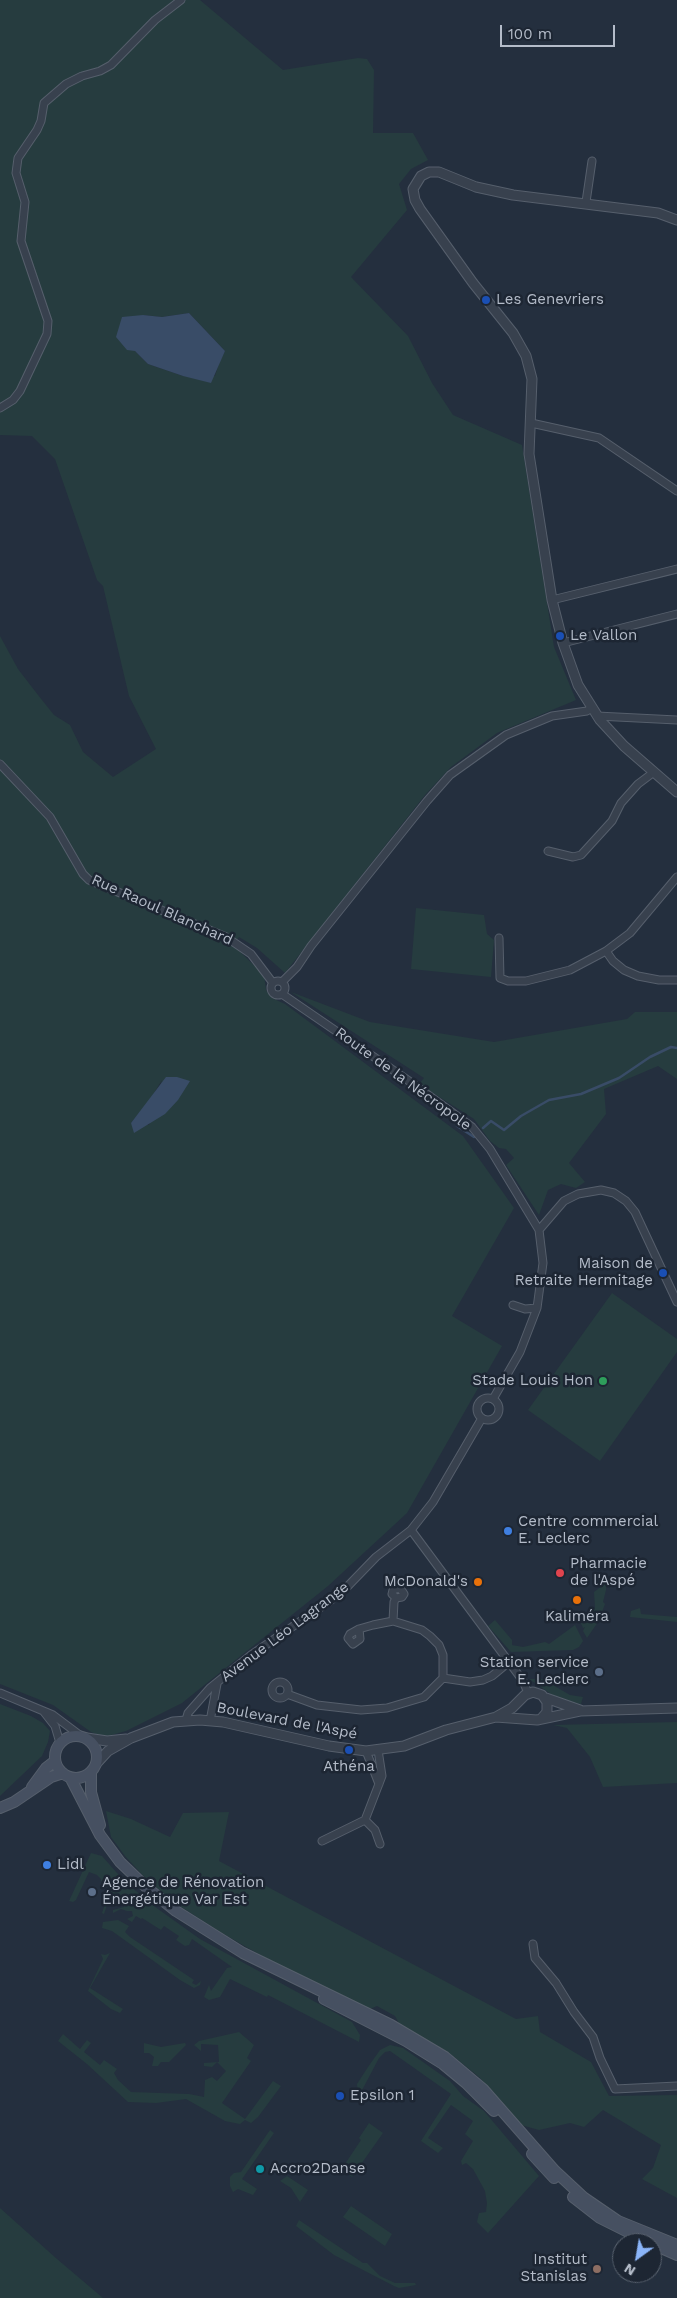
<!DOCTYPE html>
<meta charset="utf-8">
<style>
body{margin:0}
#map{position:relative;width:677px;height:2298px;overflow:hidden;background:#242f3e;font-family:"Work Sans",sans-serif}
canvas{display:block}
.north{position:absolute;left:612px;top:2233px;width:50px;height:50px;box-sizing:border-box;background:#1d2633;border:1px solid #59626f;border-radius:50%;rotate:212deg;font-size:14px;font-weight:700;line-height:20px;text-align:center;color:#b4bcc9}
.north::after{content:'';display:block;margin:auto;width:18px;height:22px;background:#8ab4f8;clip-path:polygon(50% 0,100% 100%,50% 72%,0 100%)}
.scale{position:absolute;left:500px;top:25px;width:115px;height:22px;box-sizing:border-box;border:2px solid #b4bcc9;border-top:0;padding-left:6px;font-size:15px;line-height:18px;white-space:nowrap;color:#b4bcc9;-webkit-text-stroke:4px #1d2633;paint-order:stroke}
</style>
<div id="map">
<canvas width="677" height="2298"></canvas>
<div class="north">N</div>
<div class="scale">100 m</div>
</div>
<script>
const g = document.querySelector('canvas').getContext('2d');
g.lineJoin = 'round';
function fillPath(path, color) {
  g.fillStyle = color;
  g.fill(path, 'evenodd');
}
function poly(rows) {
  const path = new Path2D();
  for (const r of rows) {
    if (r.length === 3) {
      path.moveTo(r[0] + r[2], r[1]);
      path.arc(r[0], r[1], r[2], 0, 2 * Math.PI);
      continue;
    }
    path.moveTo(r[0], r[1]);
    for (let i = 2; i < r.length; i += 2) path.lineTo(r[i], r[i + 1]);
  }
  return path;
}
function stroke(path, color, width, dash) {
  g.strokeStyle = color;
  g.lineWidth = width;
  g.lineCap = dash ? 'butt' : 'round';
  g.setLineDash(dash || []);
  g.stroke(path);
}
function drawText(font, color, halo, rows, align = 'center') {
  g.font = font + ' "Work Sans",sans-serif';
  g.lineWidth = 5;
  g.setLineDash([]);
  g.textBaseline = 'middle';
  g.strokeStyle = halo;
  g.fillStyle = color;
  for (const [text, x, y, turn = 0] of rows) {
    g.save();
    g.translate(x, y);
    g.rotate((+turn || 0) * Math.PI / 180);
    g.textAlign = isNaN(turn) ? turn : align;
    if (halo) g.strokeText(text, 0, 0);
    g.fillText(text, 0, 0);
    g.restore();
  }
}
fillPath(poly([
 [0,0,200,0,283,70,358,58,367,59,374,70,373,133,413,133,428,160,411,169,399,184,407,210,351,277,408,336,432,383,453,415,522,445,554,647,576,700,497,733,451,767,425,795,285,973,257,948,239,937,233,945,264,975,266,990,272,998,285,1004,463,1136,514,1208,452,1316,502,1346,407,1513,328,1586,182,1703,126,1731,104,1737,91,1732,53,1705,0,1684,0,636,18,669,38,695,54,715,70,725,83,752,113,777,156,749,129,696,103,586,97,580,55,459,32,436,0,435],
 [189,313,225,351,220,360,215,376,183,376,148,364,135,351,143,315,162,317],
 [162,1080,149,1125,131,1123,149,1101],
 [416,908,484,915,487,934,494,940,491,977,411,969],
 [291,992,370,1022,494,1042,627,1019,635,1012,677,1012,677,1079,658,1066,604,1089,606,1114,569,1163,585,1182,576,1188,561,1184,548,1190,539,1215,506,1165,514,1158,506,1149,499,1148,490,1141,474,1119,419,1084,424,1078],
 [612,1293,677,1339,677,1352,600,1461,528,1410],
 [606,1583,606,1590,603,1602,605,1604,598,1622,587,1638,583,1631,585,1627,583,1628,580,1621,595,1608,594,1592],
 [640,1608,641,1614,677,1617,677,1622,630,1617,631,1611],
 [495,1620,512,1640,512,1645,523,1647,545,1642,549,1644,575,1625,583,1641,579,1647,573,1650,511,1652,488,1626],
 [529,1679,542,1679,548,1685,551,1684,570,1695,583,1697,581,1704,564,1700,551,1694],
 [0,1704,31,1716,43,1723,50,1731,48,1742,42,1756,0,1796],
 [677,1722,677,1783,603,1787,590,1757,567,1728,553,1725],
 [106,1811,131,1819,170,1837,183,1813,229,1812,219,1861,516,2019,538,2016,540,2032,591,2062,609,2096,677,2095,677,2198,642,2179,653,2168,661,2145,603,2110,584,2127,570,2123,539,2130,521,2125,479,2077,448,2052,400,2025,395,2016,377,2006,370,2009,271,1961,220,1932,180,1906,149,1882,125,1856,111,1837],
 [91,1853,102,1856,125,1882,158,1909,200,1939,352,2022,360,2035,359,2042,268,1995,267,1997,230,1979,220,1997,209,2000,204,1997,209,1985,211,1991,227,1968,232,1967,192,1939,189,1945,185,1946,176,1940,179,1936,164,1926,161,1930,142,1918,141,1919,136,1916,132,1922,127,1919,133,1916,132,1911,127,1911,121,1909,113,1913,113,1910,124,1907,119,1893,113,1894,109,1899,104,1914,102,1913,106,1901,102,1899,108,1889,107,1885,101,1881,101,1879,97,1875,89,1872,76,1900,73,1902,69,1901],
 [118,1920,129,1926,125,1932,130,1937,194,1980,192,1983,196,1985,201,1981,200,1985,194,1988,180,1980,112,1931,102,1928,103,1922],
 [110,1953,90,1988,123,2009,120,2013,111,2009,88,1991,103,1959,101,1954,105,1955],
 [239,2032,254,2045,247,2058,251,2061,222,2103,245,2119,273,2081,281,2086,258,2117,251,2123,245,2120,240,2124,225,2121,186,2099,156,2103,128,2102,87,2064,58,2041,63,2034,80,2049,87,2040,91,2043,84,2052,100,2065,104,2060,117,2069,114,2073,118,2080,131,2092,189,2094,204,2097,205,2080,212,2077,217,2081,226,2071,217,2062,212,2067,204,2066,204,2063,219,2062,218,2045,201,2044,201,2051,194,2045,199,2041],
 [144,2043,161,2047,185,2043,186,2045,169,2062,161,2062,158,2066,152,2066,154,2057,149,2053,144,2053],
 [390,2045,403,2048,450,2081,463,2096,484,2111,539,2176,488,2233,477,2222,479,2213,486,2212,487,2203,485,2191,473,2169,466,2163,462,2165,461,2161,473,2141,465,2134,473,2121,451,2105,428,2138,443,2148,438,2153,421,2141,451,2094,390,2051,385,2052,379,2058,359,2096,358,2094,357,2084,368,2067,380,2050],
 [369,2123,383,2133,352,2177,341,2170,361,2140,359,2138],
 [270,2130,274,2133,242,2179,257,2189,253,2195,238,2189,233,2192,230,2186,230,2177,234,2173,241,2172],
 [287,2176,308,2190,300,2202,291,2188,280,2181],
 [351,2206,392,2234,385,2246,343,2217],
 [0,2208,57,2259,103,2298,0,2298],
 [299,2220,363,2263,367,2263,380,2276,395,2283,415,2283,416,2285,399,2288,394,2286,334,2255,296,2226]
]), '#263c3f');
fillPath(poly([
 [189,313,225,351,211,383,183,376,148,364,135,351,127,350,116,337,122,317,143,315,162,317],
 [166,1077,177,1077,190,1081,178,1100,165,1114,134,1133,131,1123]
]), '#394c67');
stroke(poly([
 [457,1126,474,1137],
 [483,1128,491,1121,504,1130,521,1116,549,1100,581,1094,619,1078,650,1057,671,1047,677,1048]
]), '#394c67', 2.5);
const minor = poly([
 [586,202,592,161],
 [0,408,13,400,20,391,47,334,48,321,21,241,25,202,16,173,18,158,37,130,41,121,44,103,66,84,82,76,100,71,111,65,155,20,181,0],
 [531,423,599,438,677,491],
 [552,600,677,569],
 [563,643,677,614],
 [597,716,677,720],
 [0,764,50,817,83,874,89,880,226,937,251,954,273,983],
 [548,851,573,857,581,855,612,821,621,803,638,784,654,772],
 [499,938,500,978,508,981,526,981,570,970,606,951,630,933,677,877],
 [606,951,613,961,624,970,638,976,659,980,677,980],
 [278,988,7],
 [282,982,297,967,311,946,427,801,450,775,506,735,552,716,587,711,591,708],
 [282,994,409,1081,472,1127,490,1149,539,1230,543,1263,537,1308,520,1352,493,1399],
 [539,1230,564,1201,578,1194,601,1190,614,1193,626,1201,635,1212,677,1302],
 [513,1305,525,1309,537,1308],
 [488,1409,11],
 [411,1530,523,1681,528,1693],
 [393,1621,394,1602,396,1598,402,1597,404,1594,400,1588,393,1590,392,1594,396,1598],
 [443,1678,470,1682,483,1680,492,1676,509,1662],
 [280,1690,8],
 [0,1693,53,1715,81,1736],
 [287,1694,317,1705,361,1710,387,1708,424,1697,443,1678,443,1655,439,1645,430,1636,422,1630,393,1621,373,1625,359,1629,350,1634,348,1638,353,1644,360,1639,359,1629],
 [44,1712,55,1726,60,1743],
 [186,1720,188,1713,210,1688,251,1655,330,1601,346,1588,376,1557,411,1530,433,1502,482,1418],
 [210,1721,217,1684],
 [366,1751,379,1784],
 [365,1820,375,1830,380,1844],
 [322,1841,365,1820,382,1776,378,1750],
 [533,1944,535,1958,556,1983,574,2012,593,2037,600,2058,615,2089,677,2086]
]);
const tertiary = poly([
 [677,220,658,213,513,195,476,187,439,172,429,172,421,176,413,189,415,200,420,209,473,283,513,333,526,356,532,379,529,454,552,600,563,643,578,685,600,720,624,746,677,792],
 [546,1698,580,1710],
 [496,1717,537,1720,580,1711,677,1708],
 [87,1738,107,1741,126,1739],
 [96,1764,108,1751,131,1738,173,1722,200,1720,223,1722,329,1746,366,1751,404,1746,446,1730,496,1717,512,1708,525,1695,533,1692,542,1695,547,1702,547,1712,541,1719]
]);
const secondary = poly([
 [76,1757,21],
 [91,1772,91,1792,100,1825],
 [70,1777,100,1835,120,1862,146,1887,176,1911,243,1953,391,2025,445,2057,483,2089,555,2171,583,2197,618,2221,677,2245],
 [32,1787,46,1768,55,1761],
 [0,1808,14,1802,51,1777,63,1773],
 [324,1999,406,2041,443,2064,466,2083,494,2111],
 [532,2154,554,2178],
 [573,2197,600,2218,650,2243],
 [652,2244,677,2255]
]);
stroke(minor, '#565f6c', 9);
stroke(tertiary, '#565f6c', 11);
stroke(secondary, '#565f6c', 12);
stroke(minor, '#38414e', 7);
stroke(tertiary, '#38414e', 9);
stroke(secondary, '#465061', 10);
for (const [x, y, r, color] of [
 [486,300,5,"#1a4fb4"],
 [560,636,5,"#1a4fb4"],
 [663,1273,5,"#1a4fb4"],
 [603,1381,5,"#2e9e5b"],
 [508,1531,5,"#3f7fe0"],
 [560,1573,5,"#e0444e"],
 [478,1582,5,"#e8710a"],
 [577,1600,5,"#e8710a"],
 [599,1672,5,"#5c6f8a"],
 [349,1750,5,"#1a4fb4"],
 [47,1865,5,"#3f7fe0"],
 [92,1892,5,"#5c6f8a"],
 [340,2096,5,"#1a4fb4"],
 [260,2169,5,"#0f9aa8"],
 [597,2269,5,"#8d6e63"]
]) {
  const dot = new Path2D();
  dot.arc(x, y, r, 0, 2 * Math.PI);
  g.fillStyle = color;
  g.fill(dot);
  stroke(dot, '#1d2633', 2);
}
drawText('15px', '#b4bcc9', '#1d2633', [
 ["Les Genevriers",496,300],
 ["Le Vallon",570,636],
 ["Maison de",653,1264,"right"],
 ["Retraite Hermitage",653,1281,"right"],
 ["Stade Louis Hon",593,1381,"right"],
 ["Centre commercial",518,1522],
 ["E. Leclerc",518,1539],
 ["Pharmacie",570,1564],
 ["de l'Aspé",570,1581],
 ["McDonald's",468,1582,"right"],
 ["Kaliméra",577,1617,"center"],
 ["Station service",589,1663,"right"],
 ["E. Leclerc",589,1680,"right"],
 ["Athéna",349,1767,"center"],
 ["Lidl",57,1865],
 ["Agence de Rénovation",102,1883],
 ["Énergétique Var Est",102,1900],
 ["Epsilon 1",350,2096],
 ["Accro2Danse",270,2169],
 ["Institut",587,2260,"right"],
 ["Stanislas",587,2277,"right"]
], 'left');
drawText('15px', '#b4bcc9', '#1d2633', [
 ["Rue Raoul Blanchard",162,910,24],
 ["Route de la Nécropole",403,1079,36],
 ["Avenue Léo Lagrange",285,1632,-37],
 ["Boulevard de l'Aspé",287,1721,11]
]);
</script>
